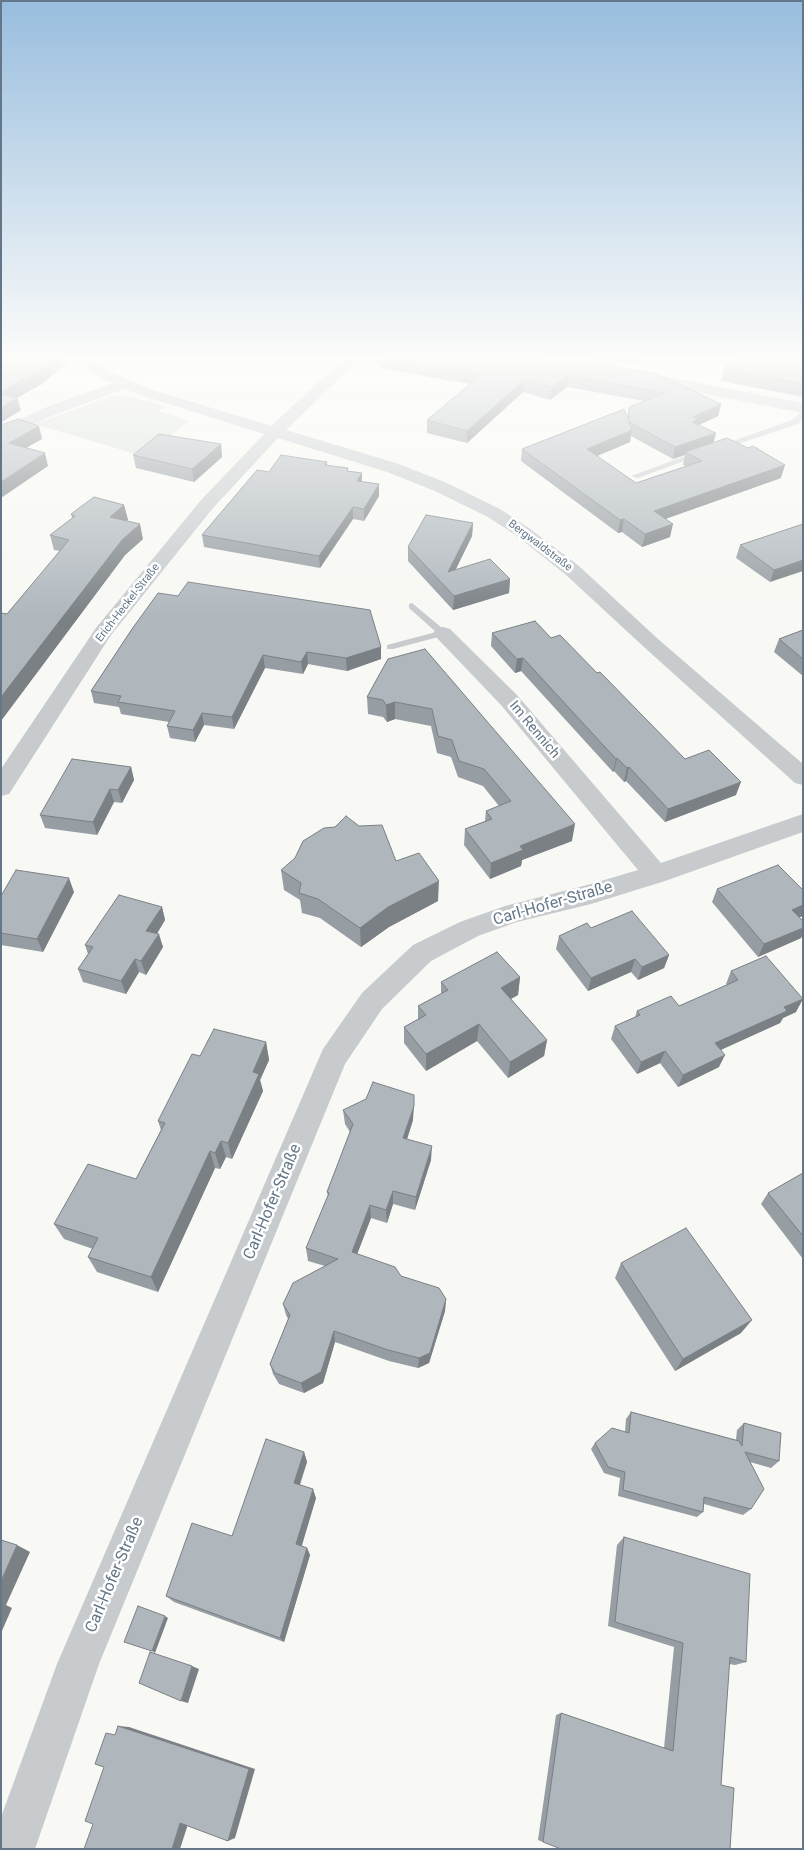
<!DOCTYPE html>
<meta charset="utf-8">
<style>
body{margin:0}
#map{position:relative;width:804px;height:1850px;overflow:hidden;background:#f8f8f4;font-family:Roboto,sans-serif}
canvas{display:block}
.frame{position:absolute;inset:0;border:2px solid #647788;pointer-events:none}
</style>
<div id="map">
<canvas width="804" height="1850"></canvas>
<div class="frame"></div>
</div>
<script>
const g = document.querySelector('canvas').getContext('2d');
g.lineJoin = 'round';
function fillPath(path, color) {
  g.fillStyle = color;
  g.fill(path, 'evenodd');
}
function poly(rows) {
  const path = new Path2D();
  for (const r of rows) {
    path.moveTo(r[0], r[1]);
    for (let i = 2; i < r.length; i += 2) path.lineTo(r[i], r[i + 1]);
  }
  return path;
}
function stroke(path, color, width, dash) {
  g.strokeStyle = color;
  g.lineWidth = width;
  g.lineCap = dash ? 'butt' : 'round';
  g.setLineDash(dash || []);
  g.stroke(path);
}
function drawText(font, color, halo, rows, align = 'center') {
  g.font = font + ' Roboto,sans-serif';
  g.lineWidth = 5;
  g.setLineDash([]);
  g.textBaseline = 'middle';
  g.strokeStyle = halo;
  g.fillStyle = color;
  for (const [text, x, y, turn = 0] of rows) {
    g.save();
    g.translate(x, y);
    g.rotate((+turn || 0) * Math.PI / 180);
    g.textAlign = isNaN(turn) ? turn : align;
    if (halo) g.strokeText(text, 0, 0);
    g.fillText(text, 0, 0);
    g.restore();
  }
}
fillPath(poly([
 [125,395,165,406,159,411,189,421,142,456,35,424,111,396]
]), '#d9e0d5');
fillPath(poly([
 [800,413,803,413,803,419,798,424,723,449,716,447,792,420,800,413],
 [696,452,703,454,638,478,631,476,696,452],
 [412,603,448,633,446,635,393,649,387,649,387,645,436,632,409,608,409,604,412,603]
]), '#c7cbce');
fillPath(poly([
 [73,359,90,359,109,371,150,389,271,426,336,366,347,359,364,359,346,372,286,430,399,464,447,483,500,509,529,528,579,566,658,639,803,764,803,785,795,783,644,647,565,574,517,536,488,517,435,491,387,472,278,438,213,508,111,635,9,794,1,796,1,769,96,628,201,500,264,434,140,395,125,389,56,414,1,439,1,428,44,408,113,383,99,377,73,359],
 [641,372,803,403,803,413,636,380,633,377,636,374,641,372],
 [443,627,450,629,517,695,661,863,803,814,803,832,665,881,591,904,517,922,478,936,431,961,382,1009,345,1064,99,1664,35,1849,1,1849,1,1817,57,1664,323,1049,362,993,413,945,460,922,505,906,591,884,638,870,501,705,436,637,433,633,436,629,443,627]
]), '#c7cbce');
fillPath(poly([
 [380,359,537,359,721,404,718,416,698,425,713,443,781,478,665,519,670,537,642,547,622,532,618,533,521,461,522,449,627,417,629,407,644,401,567,387,550,400,523,392,467,443,427,433,427,420,470,384,380,368],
 [631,436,673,459,685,455,683,465,686,466,636,483,597,456,630,442],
 [586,359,642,359,636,365,616,361,614,366,586,361],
 [803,359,803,397,721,381,724,369],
 [221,444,222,457,194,482,136,468,133,455],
 [327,462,327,465,349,471,362,473,362,482,379,484,379,496,364,521,353,519,320,568,204,547,202,535,269,472],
 [124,505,128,520,126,521,143,539,125,555,5,715,7,614,60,551,54,550,50,535,72,518,71,514],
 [473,523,472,536,456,569,510,579,509,593,453,610,408,561,408,547],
 [803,524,770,582,736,558,740,545],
 [132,629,381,647,381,659,347,671,308,664,303,674,265,668,234,729,204,725,195,742,170,738,167,726,169,722,121,714,119,707,94,703,91,691],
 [803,630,803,676,774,652,779,639],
 [492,633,551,638,597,673,685,759,736,795,665,822,626,781,624,782,614,771,613,772,521,671,515,673,491,646],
 [388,659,572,841,522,860,521,866,490,879,464,845,465,829,485,821,486,811,499,806,483,786,458,777,451,757,437,753,431,726,395,719,387,722,383,717,368,714,367,697],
 [131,767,134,780,122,803,114,802,97,835,45,828,40,815],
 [396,861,438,901,389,927,361,947,320,918,302,913,300,900,284,890,281,870],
 [717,889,803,890,803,916,799,917,801,938,758,957,712,902],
 [74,892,43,952,1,945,1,896],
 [162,907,165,920,157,934,163,947,146,975,139,972,126,994,83,982,78,969,88,954,85,945],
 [591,928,669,955,664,968,638,980,631,972,588,991,556,949,559,936],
 [731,971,796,1012,783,1018,780,1023,721,1050,719,1067,678,1087,660,1063,637,1074,611,1039,615,1026,635,1017,637,1011,679,1006,727,985,726,984],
 [520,977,518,995,511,999,547,1040,544,1056,508,1078,477,1041,426,1071,404,1043,404,1027,418,1019,418,1006,441,994,441,982],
 [266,1042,269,1060,260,1080,263,1091,232,1159,226,1157,220,1169,215,1168,158,1292,97,1272,88,1257,93,1249,64,1239,54,1224,136,1179,161,1130,158,1121,200,1056],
 [343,1110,413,1120,407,1139,431,1160,415,1210,393,1204,387,1223,371,1218,357,1254,446,1299,445,1311,429,1363,418,1368,389,1361,335,1342,323,1383,304,1393,279,1384,273,1374,270,1364,288,1319,286,1315,283,1304,325,1266,308,1261,306,1248,328,1196,327,1192,350,1132,345,1124],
 [803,1173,803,1259,761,1204,768,1193],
 [621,1263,741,1333,675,1371,615,1278],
 [631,1412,736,1440,737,1430,744,1423,779,1461,771,1468,750,1462,751,1509,743,1515,704,1504,703,1512,697,1517,618,1496,620,1478,604,1473,591,1449,595,1443,625,1432,626,1419],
 [304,1452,307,1462,300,1485,316,1498,301,1546,307,1548,310,1555,284,1642,174,1602,166,1596,232,1536],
 [624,1537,746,1662,735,1665,729,1664,721,1785,543,1842,538,1840,556,1715,561,1713,664,1748,674,1647,608,1626,617,1545]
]), '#969da3');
fillPath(poly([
 [54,359,71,359,42,384,17,398,21,410,2,422,3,425,1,426,1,392],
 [637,359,642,359,636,365],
 [568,375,567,387,550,400,552,387],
 [524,380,523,392,467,443,467,431],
 [721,404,718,416,697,426,690,434,693,417],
 [39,426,42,439,12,456,9,443],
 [632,430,630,442,585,461,587,449],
 [716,433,713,446,685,452,685,455,673,459,675,447],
 [221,444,222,457,194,482,192,469],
 [45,453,48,466,1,498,1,482],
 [785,465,781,478,651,524,654,511],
 [362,473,362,485,357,481],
 [379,484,379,496,364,521,364,509],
 [124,505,128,520,113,532,110,517],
 [353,507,353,519,320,568,319,556],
 [624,519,622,532,618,533,620,520],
 [473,523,472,536,448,585,448,572],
 [140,524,143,539,125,555,1,721,1,697,122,540],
 [673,524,670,537,642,547,645,534],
 [803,560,803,571,770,582,774,570],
 [510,579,509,593,453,610,454,596],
 [381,647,381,659,347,671,346,658],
 [307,652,308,664,303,674,301,662],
 [263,655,265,668,234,729,232,717],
 [523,658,521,671,515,673,517,659],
 [395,702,395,719,387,722,386,705],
 [202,713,204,725,195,742,193,730],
 [617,758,614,771,613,772,616,759],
 [131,767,134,780,122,803,118,790],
 [629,767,626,781,624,782,627,768],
 [741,782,736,795,665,822,668,809],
 [110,789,114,802,97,835,93,822],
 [575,824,572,841,522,860,521,866,490,879,491,863,520,846],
 [69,878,74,892,43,952,37,939],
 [439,881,438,901,389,927,361,947,360,928,388,907],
 [803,905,803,916,787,922,792,910],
 [162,907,165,920,150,944,146,931],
 [803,928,803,935,801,938,758,957,764,944],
 [159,934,163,947,146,975,141,961],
 [669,955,664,968,638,980,642,967],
 [135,959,139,972,126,994,121,981],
 [635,959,631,972,588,991,591,978],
 [520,977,518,995,499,1005,501,988],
 [803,999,796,1012,783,1018,780,1023,709,1055,715,1043,784,1007],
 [479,1024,477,1041,426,1071,426,1054],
 [547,1040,544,1056,508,1078,510,1062],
 [266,1042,269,1060,260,1080,263,1091,232,1159,228,1143,253,1072],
 [665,1051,660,1063,637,1074,641,1062],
 [725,1055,719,1067,678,1087,683,1075],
 [414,1106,413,1120,403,1152,403,1138],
 [221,1141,226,1157,220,1169,215,1153],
 [432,1146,431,1160,415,1210,416,1197],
 [210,1151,215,1168,158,1292,151,1277],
 [393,1191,393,1204,387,1223,386,1210],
 [370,1205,371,1218,353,1265,352,1252],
 [446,1299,445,1311,429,1363,418,1368,419,1358],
 [752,1320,741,1333,675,1371,683,1359],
 [334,1331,335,1342,323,1383,304,1393,301,1383],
 [304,1452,307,1462,297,1492,294,1483],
 [313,1489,316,1498,300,1552,296,1544],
 [17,1545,30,1552,6,1605,12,1608,1,1633,1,1581],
 [307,1548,310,1555,284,1642,280,1638],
 [165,1616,168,1618,155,1653,152,1651],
 [192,1666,199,1669,188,1703,181,1701],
 [118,1726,129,1727,255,1769,235,1838,228,1841],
 [189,1821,180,1849,172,1849,180,1823]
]), '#7a8084');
const building = poly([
 [1,359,54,359,39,371,1,392,1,359],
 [396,359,537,359,575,365,578,361,657,374,721,404,693,417,698,419,692,422,716,433,675,447,629,422,632,430,587,449,636,483,702,461,685,452,727,438,748,448,753,446,785,465,654,511,673,524,645,534,624,519,620,520,522,449,624,409,629,421,629,407,665,393,568,375,552,387,524,380,467,431,427,420,482,374,396,359],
 [732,359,803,359,803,384,724,369,732,359],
 [1,394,17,398,1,408,1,394],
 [18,419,39,426,9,443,45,453,1,482,1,425,18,419],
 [159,434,221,444,192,469,133,455,159,434],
 [281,455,327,462,325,465,348,468,347,471,362,473,357,481,379,484,364,509,353,507,319,556,202,535,257,470,269,472,281,455],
 [94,497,124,505,110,517,140,524,122,540,1,697,1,613,7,614,69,540,50,535,75,516,71,514,94,497],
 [426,515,473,523,448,572,490,559,510,579,454,596,408,547,426,515],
 [803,524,803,560,774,570,740,545,803,524],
 [188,582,370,610,381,647,346,658,307,652,301,662,263,655,232,717,202,713,193,730,167,726,175,711,118,702,121,696,91,691,132,629,158,593,178,596,188,582],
 [535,621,551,638,560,635,597,673,600,672,685,759,709,750,741,782,668,809,629,767,627,768,617,758,616,759,523,658,517,659,492,633,535,621],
 [803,630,803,659,779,639,803,630],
 [425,649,575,824,520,846,523,850,491,863,465,829,492,819,486,811,511,801,484,769,459,761,452,740,438,736,432,709,395,702,386,705,383,700,367,697,388,659,425,649],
 [72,759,131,767,118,790,110,789,93,822,40,815,72,759],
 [346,816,359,826,382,825,396,861,419,853,439,881,388,907,360,928,318,899,299,893,301,883,281,870,295,858,303,841,324,828,335,827,346,816],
 [778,865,803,890,803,905,792,910,803,921,803,928,764,944,717,889,778,865],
 [16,870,69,878,37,939,1,933,1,896,16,870],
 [119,895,162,907,146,931,159,934,141,961,135,959,121,981,78,969,93,947,85,945,119,895],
 [632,911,669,955,642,967,635,959,591,978,559,936,587,923,591,928,632,911],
 [497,952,520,977,501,988,547,1040,510,1062,479,1024,426,1054,404,1027,426,1015,418,1006,448,990,441,982,497,952],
 [766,956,803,999,784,1007,787,1011,715,1043,725,1055,683,1075,665,1051,641,1062,615,1026,640,1015,637,1011,671,996,679,1006,738,980,731,971,766,956],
 [214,1029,266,1042,253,1072,259,1074,228,1143,221,1141,215,1153,210,1151,151,1277,88,1257,98,1238,54,1224,88,1164,136,1179,165,1123,158,1121,192,1054,200,1056,214,1029],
 [373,1082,414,1095,414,1106,403,1138,432,1146,416,1197,393,1191,386,1210,370,1205,352,1252,395,1267,401,1276,439,1288,446,1299,430,1353,419,1358,388,1350,334,1331,321,1372,301,1383,275,1373,270,1364,290,1315,283,1304,293,1283,338,1259,306,1248,329,1193,327,1192,353,1124,343,1110,366,1099,373,1082],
 [803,1173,803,1236,768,1193,803,1173],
 [686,1228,752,1320,683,1359,621,1263,686,1228],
 [631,1412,739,1441,742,1446,744,1423,781,1433,779,1461,745,1452,764,1489,751,1509,704,1497,703,1512,623,1490,625,1472,608,1467,595,1443,612,1428,629,1433,631,1412],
 [266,1439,304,1452,294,1483,313,1489,296,1544,307,1548,280,1638,166,1596,192,1523,232,1536,266,1439],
 [624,1537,750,1574,746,1662,730,1657,721,1785,734,1788,730,1849,561,1849,543,1842,561,1713,673,1751,683,1643,615,1622,624,1537],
 [1,1540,17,1545,1,1581,1,1540],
 [138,1606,165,1616,152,1651,124,1642,138,1606],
 [150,1652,192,1666,181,1701,139,1683,150,1652],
 [118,1726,249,1769,228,1841,180,1823,172,1849,84,1849,93,1824,85,1821,104,1767,95,1764,106,1733,115,1735,118,1726]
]);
fillPath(building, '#afb7bd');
stroke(building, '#7a8084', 1);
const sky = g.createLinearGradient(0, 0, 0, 618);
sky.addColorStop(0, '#98bdde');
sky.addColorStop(0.58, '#fcfcfa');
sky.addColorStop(1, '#fcfcfa00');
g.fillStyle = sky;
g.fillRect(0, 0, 804, 618);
drawText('11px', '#647788', '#fff', [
 ["Bergwaldstraße",540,546,37],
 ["Erich-Heckel-Straße",128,603,-52]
]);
drawText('14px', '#647788', '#fff', [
 ["Im Rennich",534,730,50]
]);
drawText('16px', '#647788', '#fff', [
 ["Carl-Hofer-Straße",553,904,-16],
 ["Carl-Hofer-Straße",273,1202,-67],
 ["Carl-Hofer-Straße",115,1575,-67]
]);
</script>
